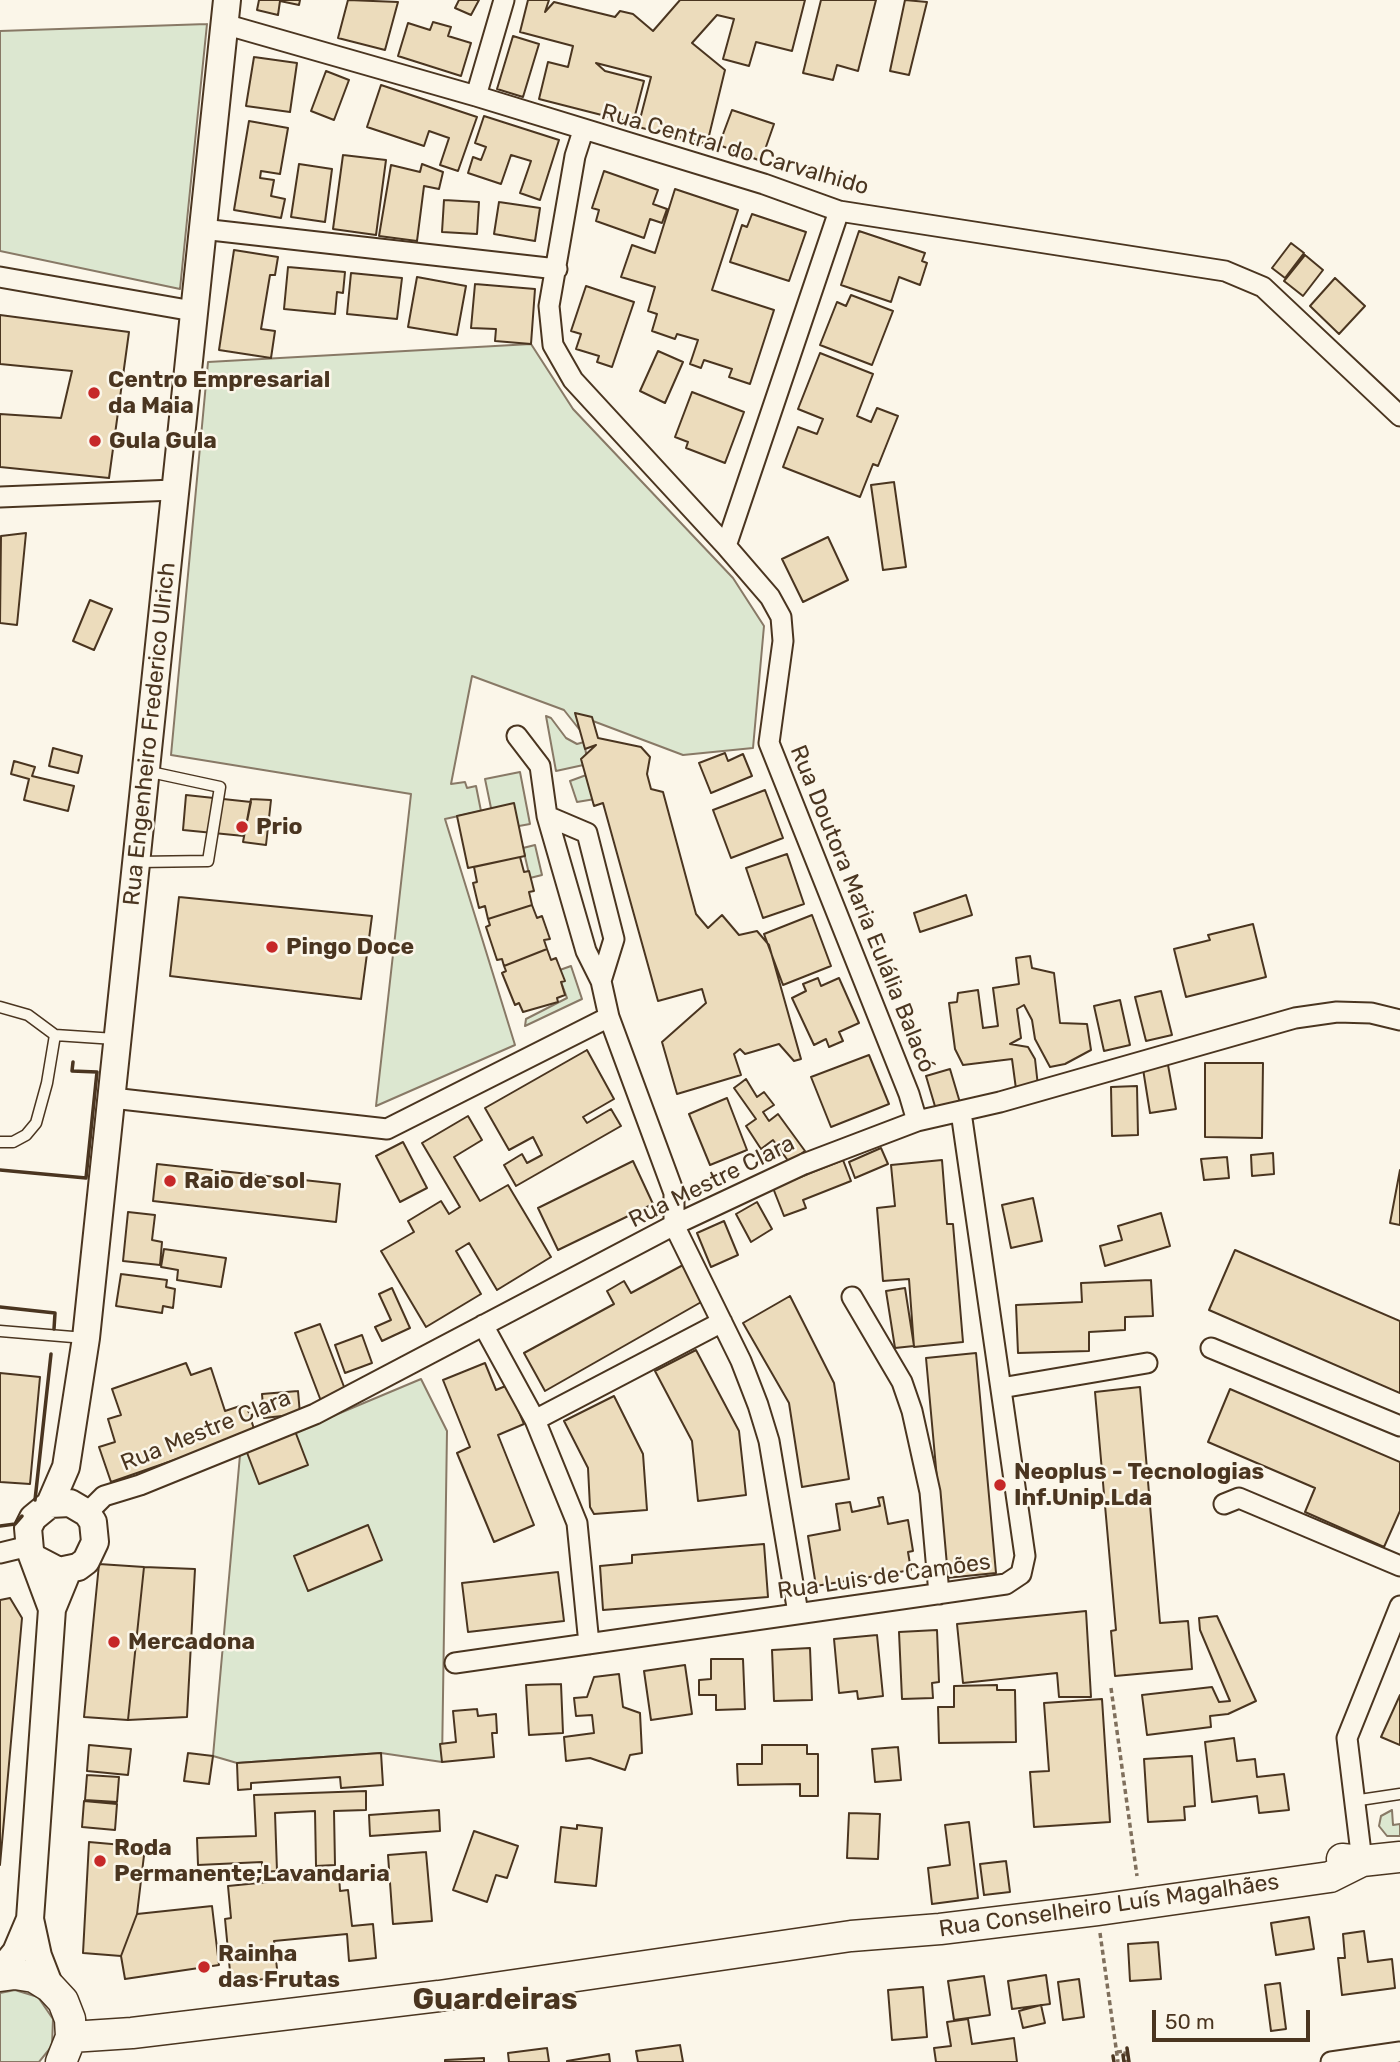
<!DOCTYPE html>
<meta charset="utf-8">
<style>
body{margin:0}
#map{position:relative;width:1400px;height:2062px;overflow:hidden;background:#fbf6e9;font-family:Rubik,sans-serif}
canvas{display:block}
.scale{position:absolute;left:1152px;top:2010px;width:158px;height:32px;box-sizing:border-box;border:4px solid #4a3520;border-top:0;padding-left:9px;font-size:21px;line-height:24px;white-space:nowrap;color:#4a3520;-webkit-text-stroke:5px #fbf6e9;paint-order:stroke}
</style>
<div id="map">
<canvas width="1400" height="2062"></canvas>
<div class="scale">50 m</div>
</div>
<script>
const g = document.querySelector('canvas').getContext('2d');
g.lineJoin = 'round';
function fillPath(path, color) {
  g.fillStyle = color;
  g.fill(path, 'evenodd');
}
function poly(rows) {
  const path = new Path2D();
  for (const r of rows) {
    path.moveTo(r[0], r[1]);
    for (let i = 2; i < r.length; i += 2) path.lineTo(r[i], r[i + 1]);
  }
  return path;
}
function stroke(path, color, width, dash) {
  g.strokeStyle = color;
  g.lineWidth = width;
  g.lineCap = dash ? 'butt' : 'round';
  g.setLineDash(dash || []);
  g.stroke(path);
}
function drawText(font, color, halo, rows, align = 'center') {
  g.font = font + ' Rubik,sans-serif';
  g.lineWidth = 5;
  g.setLineDash([]);
  g.textBaseline = 'middle';
  g.strokeStyle = halo;
  g.fillStyle = color;
  for (const [text, x, y, turn = 0] of rows) {
    g.save();
    g.translate(x, y);
    g.rotate((+turn || 0) * Math.PI / 180);
    g.textAlign = isNaN(turn) ? turn : align;
    if (halo) g.strokeText(text, 0, 0);
    g.fillText(text, 0, 0);
    g.restore();
  }
}
const green = poly([
 [207,24,180,289,0,251,0,31,207,24],
 [531,344,573,409,733,578,764,626,753,748,683,755,577,715,579,729,564,710,472,676,451,784,465,782,467,788,476,786,481,811,445,819,515,1045,376,1106,411,794,171,755,208,362,531,344],
 [546,716,551,718,566,738,577,744,584,742,588,764,556,771,546,716],
 [520,772,530,824,519,826,491,808,485,779,520,772],
 [589,774,595,799,577,802,570,781,589,774],
 [535,845,542,875,530,878,523,848,535,845],
 [571,966,582,999,525,1026,526,1019,567,998,557,971,571,966],
 [421,1379,447,1431,442,1762,381,1753,237,1763,213,1756,240,1455,421,1379],
 [1392,1810,1393,1825,1400,1824,1400,1836,1387,1836,1379,1826,1381,1816,1392,1810],
 [15,1990,38,1997,53,2019,52,2046,39,2062,0,2062,0,1993,15,1990]
]);
fillPath(green, '#dce7d0');
stroke(green, '#887966', 2);
const building = poly([
 [259,0,300,0,299,5,280,1,278,15,257,10,259,0],
 [348,0,398,2,385,50,338,38,348,0],
 [459,0,479,0,471,15,455,8,459,0],
 [528,0,549,0,545,12,554,2,615,17,620,11,633,14,653,31,680,0,805,0,792,51,756,42,749,66,723,59,734,19,717,15,692,43,725,70,707,144,638,127,651,77,596,63,605,71,644,81,633,123,539,99,548,62,568,67,573,46,520,32,528,0],
 [821,0,876,0,858,71,837,65,833,80,803,73,821,0],
 [905,0,927,2,909,75,890,71,905,0],
 [433,22,451,27,448,36,471,43,461,76,398,56,408,23,430,30,433,22],
 [513,36,539,44,523,97,497,89,513,36],
 [254,57,297,63,290,112,246,106,254,57],
 [326,71,349,80,334,120,311,111,326,71],
 [381,85,477,117,458,171,440,165,449,138,429,131,424,146,367,127,381,85],
 [732,110,774,124,761,161,719,145,732,110],
 [484,116,559,140,540,200,520,193,531,161,511,155,501,184,468,173,473,157,481,160,486,147,475,143,484,116],
 [249,121,288,128,280,174,261,171,260,178,274,180,271,196,285,199,281,218,234,210,249,121],
 [343,155,386,160,376,235,333,229,343,155],
 [299,164,332,169,325,222,291,217,299,164],
 [422,164,443,172,439,189,424,186,417,241,379,236,391,165,420,172,422,164],
 [604,171,658,190,653,204,667,209,662,223,650,219,644,238,596,221,599,210,592,208,604,171],
 [675,189,738,210,712,290,774,310,750,384,729,377,732,369,704,360,701,368,690,364,698,340,677,334,675,339,652,331,657,314,648,311,655,287,621,277,632,245,655,253,675,189],
 [444,200,479,202,477,234,442,232,444,200],
 [499,202,540,208,535,241,494,234,499,202],
 [752,214,806,232,789,281,730,262,742,225,747,227,752,214],
 [859,231,925,253,922,261,927,263,920,285,899,277,891,302,841,285,859,231],
 [1291,243,1304,253,1285,278,1272,268,1291,243],
 [234,250,278,257,275,275,270,275,261,329,275,331,271,358,219,350,234,250],
 [1305,255,1323,270,1303,296,1284,281,1305,255],
 [288,267,345,272,343,293,337,292,335,314,284,309,288,267],
 [351,273,402,278,397,319,347,314,351,273],
 [417,277,466,286,457,335,408,327,417,277],
 [1335,278,1365,306,1339,334,1310,306,1335,278],
 [475,284,535,289,531,344,495,341,496,329,471,328,475,284],
 [586,286,634,302,612,367,597,362,599,356,576,349,581,334,571,331,586,286],
 [851,295,893,311,872,365,820,345,837,302,846,306,851,295],
 [0,315,129,332,109,478,0,467,0,414,61,418,72,371,0,364,0,315],
 [658,351,683,362,665,403,640,391,658,351],
 [820,353,873,374,857,416,871,422,877,408,898,416,878,466,873,464,860,497,783,467,798,427,817,434,823,419,798,409,820,353],
 [692,392,744,412,725,463,686,448,688,442,675,437,692,392],
 [894,482,906,567,883,570,871,485,894,482],
 [26,533,17,625,0,623,1,536,26,533],
 [828,537,848,580,803,602,782,559,828,537],
 [90,600,112,609,94,650,73,641,90,600],
 [575,713,592,717,598,738,641,747,650,757,647,774,651,789,663,792,696,914,708,928,722,915,739,935,757,931,769,945,801,1059,794,1061,779,1044,745,1054,740,1049,734,1054,741,1075,677,1094,662,1042,706,1003,702,989,658,1001,603,803,594,806,581,759,596,745,585,749,575,713],
 [53,748,82,756,78,773,49,766,53,748],
 [725,753,728,761,743,754,752,776,711,793,699,763,725,753],
 [14,761,35,767,32,776,74,786,68,811,24,800,29,779,11,774,14,761],
 [765,790,783,838,731,858,713,810,765,790],
 [186,795,251,802,244,836,183,830,186,795],
 [251,799,271,800,266,845,243,842,251,799],
 [514,803,525,856,468,868,457,816,514,803],
 [787,854,804,904,763,918,746,868,787,854],
 [520,857,524,872,529,871,534,891,529,892,532,905,488,919,485,906,479,908,473,883,477,882,474,867,520,857],
 [966,895,972,915,920,932,914,913,966,895],
 [179,897,372,916,361,999,170,976,179,897],
 [532,905,537,918,542,916,550,939,544,940,547,949,504,966,502,959,497,960,486,927,490,925,488,919,532,905],
 [812,915,831,966,783,985,764,934,812,915],
 [1253,924,1266,977,1186,997,1174,949,1210,940,1208,935,1253,924],
 [547,949,551,960,556,958,565,981,561,982,565,995,557,998,558,1002,523,1012,519,1003,515,1005,502,973,506,971,504,966,547,949],
 [1030,956,1032,968,1054,973,1060,1023,1087,1024,1091,1050,1065,1064,1050,1067,1035,1039,1032,1020,1024,1005,1017,1009,1021,1038,1010,1044,1028,1047,1035,1059,1038,1086,1016,1089,1012,1059,963,1065,955,1049,949,1003,957,1002,958,993,978,990,983,1028,998,1026,993,988,1019,984,1016,958,1030,956],
 [818,978,821,986,839,978,859,1023,839,1032,843,1041,829,1047,826,1039,814,1045,792,998,806,991,803,984,818,978],
 [1161,991,1172,1035,1146,1041,1135,997,1161,991],
 [1120,1000,1130,1045,1104,1051,1094,1006,1120,1000],
 [587,1050,614,1099,583,1117,587,1123,611,1109,621,1126,516,1186,504,1165,522,1154,527,1163,542,1155,533,1137,509,1150,485,1108,587,1050],
 [869,1055,889,1104,831,1127,811,1077,869,1055],
 [1205,1063,1263,1063,1262,1138,1205,1137,1205,1063],
 [1168,1065,1176,1109,1150,1113,1143,1069,1168,1065],
 [950,1069,961,1106,937,1113,926,1076,950,1069],
 [746,1079,757,1097,764,1092,774,1105,763,1112,769,1121,778,1114,805,1151,789,1162,773,1140,761,1149,746,1126,756,1119,734,1088,746,1079],
 [1137,1086,1138,1135,1112,1136,1111,1087,1137,1086],
 [727,1098,747,1150,710,1165,689,1114,727,1098],
 [468,1116,482,1140,454,1157,480,1201,508,1185,551,1257,497,1290,469,1243,456,1251,481,1294,426,1327,381,1251,414,1232,408,1221,441,1201,449,1214,460,1207,422,1143,468,1116],
 [403,1142,427,1188,400,1202,376,1156,403,1142],
 [881,1148,888,1164,855,1178,849,1162,881,1148],
 [1273,1153,1274,1174,1252,1176,1251,1155,1273,1153],
 [1227,1157,1229,1178,1204,1180,1201,1159,1227,1157],
 [843,1160,851,1181,803,1200,806,1208,784,1216,773,1188,843,1160],
 [942,1160,947,1224,953,1224,963,1342,914,1347,909,1279,883,1281,877,1208,895,1206,891,1165,942,1160],
 [633,1161,653,1204,558,1250,538,1208,633,1161],
 [157,1164,340,1184,336,1222,153,1201,157,1164],
 [1400,1170,1400,1225,1390,1223,1400,1170],
 [1033,1198,1042,1241,1011,1248,1002,1205,1033,1198],
 [757,1202,772,1229,751,1242,736,1214,757,1202],
 [128,1212,155,1215,152,1240,162,1242,160,1265,123,1261,128,1212],
 [1161,1213,1170,1246,1105,1266,1100,1246,1122,1240,1118,1226,1161,1213],
 [724,1221,738,1255,711,1267,697,1233,724,1221],
 [164,1249,226,1258,221,1287,177,1280,178,1270,161,1267,164,1249],
 [1235,1250,1400,1321,1400,1393,1209,1310,1235,1250],
 [683,1265,703,1301,545,1391,524,1353,614,1304,607,1291,624,1281,631,1293,683,1265],
 [121,1274,167,1280,166,1287,175,1289,173,1308,163,1306,162,1313,116,1306,121,1274],
 [1151,1280,1153,1316,1125,1317,1125,1330,1089,1332,1089,1351,1018,1353,1016,1305,1082,1302,1081,1283,1151,1280],
 [392,1288,410,1328,382,1341,375,1327,391,1320,379,1294,392,1288],
 [905,1288,914,1346,895,1348,886,1291,905,1288],
 [790,1296,834,1383,849,1479,802,1487,789,1403,743,1323,790,1296],
 [320,1324,346,1392,321,1401,295,1333,320,1324],
 [362,1335,372,1363,345,1373,335,1345,362,1335],
 [696,1350,739,1431,746,1495,698,1501,692,1441,655,1371,696,1350],
 [976,1353,996,1573,946,1578,926,1358,976,1353],
 [186,1363,191,1375,211,1368,225,1411,246,1404,255,1432,111,1482,99,1447,115,1442,108,1419,121,1415,112,1389,186,1363],
 [485,1363,496,1390,508,1385,524,1424,498,1435,534,1525,494,1542,457,1453,470,1447,443,1380,485,1363],
 [0,1373,40,1377,30,1484,0,1482,0,1373],
 [1140,1387,1160,1623,1188,1621,1192,1669,1115,1676,1111,1631,1116,1630,1095,1392,1140,1387],
 [1230,1389,1400,1462,1400,1511,1384,1547,1305,1512,1315,1488,1208,1442,1230,1389],
 [298,1391,300,1414,264,1418,262,1394,298,1391],
 [614,1396,643,1454,647,1510,594,1514,590,1507,588,1468,564,1421,614,1396],
 [295,1431,308,1465,259,1484,246,1450,295,1431],
 [883,1497,888,1524,908,1520,913,1551,908,1552,911,1570,816,1586,808,1536,840,1530,836,1504,850,1502,852,1512,880,1506,878,1498,883,1497],
 [368,1525,382,1560,308,1591,294,1556,368,1525],
 [764,1544,768,1597,603,1610,600,1566,632,1563,632,1555,764,1544],
 [99,1564,144,1567,128,1720,84,1717,99,1564],
 [144,1567,195,1569,187,1717,128,1720,144,1567],
 [558,1572,564,1621,468,1632,462,1583,558,1572],
 [10,1598,22,1618,0,1865,0,1600,10,1598],
 [1086,1611,1091,1697,1059,1697,1057,1673,963,1683,957,1624,1086,1611],
 [1217,1616,1256,1701,1228,1714,1210,1716,1211,1727,1147,1735,1142,1695,1212,1687,1219,1702,1230,1701,1200,1630,1199,1618,1217,1616],
 [937,1630,939,1682,932,1683,933,1698,902,1699,899,1632,937,1630],
 [877,1635,883,1696,858,1699,857,1691,839,1693,834,1639,877,1635],
 [810,1648,812,1700,774,1701,772,1650,810,1648],
 [711,1659,743,1659,745,1709,716,1710,716,1695,699,1695,699,1680,711,1679,711,1659],
 [685,1665,692,1714,651,1720,644,1671,685,1665],
 [619,1674,623,1707,640,1713,642,1753,630,1755,625,1770,590,1758,566,1761,564,1737,594,1733,592,1715,576,1716,574,1698,587,1697,594,1677,619,1674],
 [561,1684,563,1733,529,1735,526,1685,561,1684],
 [997,1685,997,1690,1015,1690,1016,1742,939,1743,938,1707,954,1707,954,1686,997,1685],
 [1400,1695,1400,1745,1381,1737,1400,1695],
 [1102,1699,1110,1822,1034,1827,1030,1772,1049,1771,1044,1703,1102,1699],
 [477,1709,478,1716,496,1714,497,1733,492,1733,494,1757,442,1762,440,1744,456,1742,453,1711,477,1709],
 [1234,1738,1237,1761,1255,1759,1257,1777,1284,1774,1289,1810,1259,1813,1257,1796,1212,1802,1205,1742,1234,1738],
 [89,1745,131,1749,128,1775,87,1771,89,1745],
 [762,1745,807,1745,807,1754,818,1754,818,1796,800,1796,800,1784,738,1785,737,1764,762,1764,762,1745],
 [898,1747,901,1780,875,1782,872,1749,898,1747],
 [188,1753,213,1756,209,1784,184,1781,188,1753],
 [381,1753,383,1785,341,1788,340,1777,251,1783,251,1789,238,1790,237,1763,381,1753],
 [1192,1756,1195,1806,1184,1807,1185,1820,1148,1822,1144,1759,1192,1756],
 [87,1775,119,1777,117,1802,85,1800,87,1775],
 [366,1791,366,1810,334,1811,335,1865,316,1866,315,1811,275,1813,277,1871,262,1872,262,1862,198,1865,197,1838,256,1836,254,1795,366,1791],
 [84,1801,117,1804,115,1830,82,1827,84,1801],
 [439,1810,440,1831,370,1836,369,1815,439,1810],
 [849,1813,880,1814,878,1859,847,1858,849,1813],
 [969,1822,978,1898,932,1904,928,1868,950,1865,945,1825,969,1822],
 [577,1825,602,1828,596,1886,555,1882,561,1827,577,1829,577,1825],
 [474,1831,518,1846,507,1878,496,1875,487,1902,453,1890,474,1831],
 [89,1842,145,1847,137,1914,121,1956,83,1953,89,1842],
 [426,1852,432,1921,393,1924,388,1855,426,1852],
 [1006,1861,1010,1892,984,1895,980,1864,1006,1861],
 [339,1875,340,1891,348,1890,352,1926,373,1924,376,1958,349,1961,347,1934,274,1941,278,1978,231,1982,225,1919,231,1918,228,1886,339,1875],
 [212,1906,219,1965,125,1979,121,1956,137,1914,212,1906],
 [1309,1917,1314,1949,1276,1955,1271,1923,1309,1917],
 [1364,1931,1368,1962,1392,1959,1395,1988,1342,1995,1338,1958,1345,1958,1343,1934,1364,1931],
 [1158,1942,1161,1979,1130,1981,1128,1944,1158,1942],
 [1046,1975,1050,2004,1012,2009,1008,1981,1046,1975],
 [984,1976,990,2015,954,2020,948,1981,984,1976],
 [1079,1979,1084,2017,1063,2020,1058,1982,1079,1979],
 [1280,1983,1286,2029,1271,2031,1265,1985,1280,1983],
 [923,1987,927,2037,892,2040,888,1990,923,1987],
 [1041,2005,1045,2023,1023,2028,1019,2011,1041,2005],
 [968,2019,972,2044,1014,2038,1017,2062,936,2062,934,2048,951,2046,947,2022,968,2019],
 [680,2045,683,2062,638,2062,636,2051,680,2045],
 [547,2048,549,2062,509,2062,508,2053,547,2048],
 [609,2054,610,2062,567,2062,567,2061,609,2054],
 [484,2058,484,2062,445,2062,445,2060,484,2058]
]);
fillPath(building, '#ecdcbc');
stroke(building, '#4a3520', 2);
const service = poly([
 [137,862,208,861,220,787,146,771],
 [0,1007,28,1015,55,1035,115,1039],
 [0,1142,13,1142,26,1135,36,1123,47,1083,55,1035],
 [0,1331,85,1338],
 [1353,1801,1400,1794]
]);
const minor = poly([
 [224,24,476,96,764,184,839,211,1225,271,1263,287,1400,416],
 [476,96,504,0],
 [583,131,575,156,549,306,553,345,573,380,726,546,770,597,781,617,783,641,769,743,909,1094,917,1121],
 [202,229,557,269],
 [0,277,193,311],
 [0,497,174,490],
 [726,546,839,211],
 [517,736,540,766,547,816,586,951,601,981,609,1017,674,1193,674,1225,741,1361,758,1405,769,1441,798,1613],
 [547,816,587,833,614,939,601,981],
 [112,1098,387,1129,609,1017],
 [852,1297,902,1382,912,1411,930,1492,939,1594],
 [483,1325,535,1420,577,1523,589,1644],
 [1211,1348,1400,1426],
 [1001,1388,1147,1363],
 [535,1420,722,1322],
 [1224,1504,1239,1498,1400,1566],
 [87,1513,104,1496,140,1485,315,1414,674,1225,804,1164,917,1121,1000,1102,1295,1018,1337,1012,1371,1013,1400,1020],
 [0,1553,29,1546],
 [455,1663,1006,1584,1021,1574,1025,1556,961,1112],
 [1362,1861,1347,1738,1400,1606],
 [1331,2062,1400,2052]
]);
const secondary = poly([
 [50,1504,66,1467,86,1338,227,0],
 [36,1559,59,1571,78,1567,86,1561,95,1542,93,1522,87,1513,70,1503,50,1504,33,1518,28,1528,30,1550,52,1609],
 [0,1972,16,1952,30,1919],
 [50,1987,38,1956,30,1919,52,1609,68,1570]
]);
const primary = poly([
 [1342,1859,1362,1861,1400,1857],
 [0,1976,15,1974,34,1977,50,1987,63,2001,70,2019,71,2037,61,2062],
 [71,2037,132,2033,439,1996,851,1936,940,1929,1097,1910,1330,1877,1362,1861]
]);
stroke(service, '#4a3520', 13);
stroke(minor, '#4a3520', 23);
stroke(secondary, '#4a3520', 30);
stroke(primary, '#4a3520', 33);
stroke(poly([
 [1111,1688,1137,1876],
 [1100,1933,1118,2062],
 [1117,2052,1125,2051,1126,2062]
]), '#7f6f5c', 3.5, [5, 3.5]);
stroke(service, '#fbf6e9', 10);
stroke(minor, '#fbf6e9', 19);
stroke(secondary, '#fbf6e9', 26);
stroke(primary, '#fbf6e9', 30);
stroke(poly([
 [0,1170,86,1178,97,1072,72,1071,73,1062],
 [0,1307,55,1313,54,1329],
 [35,1500,51,1354],
 [0,1526,15,1524,22,1516],
 [1127,2048,1129,2062],
 [1123,2055,1124,2062],
 [1113,2056,1114,2062]
]), '#4a3520', 3.5);
for (const [x, y, r, color] of [
 [94,393,7,"#c62828"],
 [95,441,7,"#c62828"],
 [242,827,7,"#c62828"],
 [272,947,7,"#c62828"],
 [170,1181,7,"#c62828"],
 [1000,1485,7,"#c62828"],
 [114,1642,7,"#c62828"],
 [100,1861,7,"#c62828"],
 [204,1967,7,"#c62828"]
]) {
  const dot = new Path2D();
  dot.arc(x, y, r, 0, 2 * Math.PI);
  g.fillStyle = color;
  g.fill(dot);
  stroke(dot, '#fbf6e9', 2.5);
}
drawText('23px', '#4a3520', '#fbf6e9', [
 ["Rua Central do Carvalhido",735,150,16],
 ["Rua Engenheiro Frederico Ulrich",150,734,-84],
 ["Rua Doutora Maria Eulália Balacó",862,909,68],
 ["Rua Mestre Clara",712,1182,-26],
 ["Rua Mestre Clara",206,1431,-22],
 ["Rua Luis de Camões",884,1577,-8],
 ["Rua Conselheiro Luís Magalhães",1109,1906,-8]
]);
drawText('bold 23px', '#4a3520', '#fbf6e9', [
 ["Centro Empresarial",108,380],
 ["da Maia",108,406],
 ["Gula Gula",109,441],
 ["Prio",256,827],
 ["Pingo Doce",286,947],
 ["Raio de sol",184,1181],
 ["Neoplus - Tecnologias",1014,1472],
 ["Inf.Unip.Lda",1014,1498],
 ["Mercadona",128,1642],
 ["Roda",114,1848],
 ["Permanente;Lavandaria",114,1874],
 ["Rainha",218,1954],
 ["das Frutas",218,1980]
], 'left');
drawText('bold 30px', '#4a3520', '#fbf6e9', [
 ["Guardeiras",495,2000]
]);
</script>
